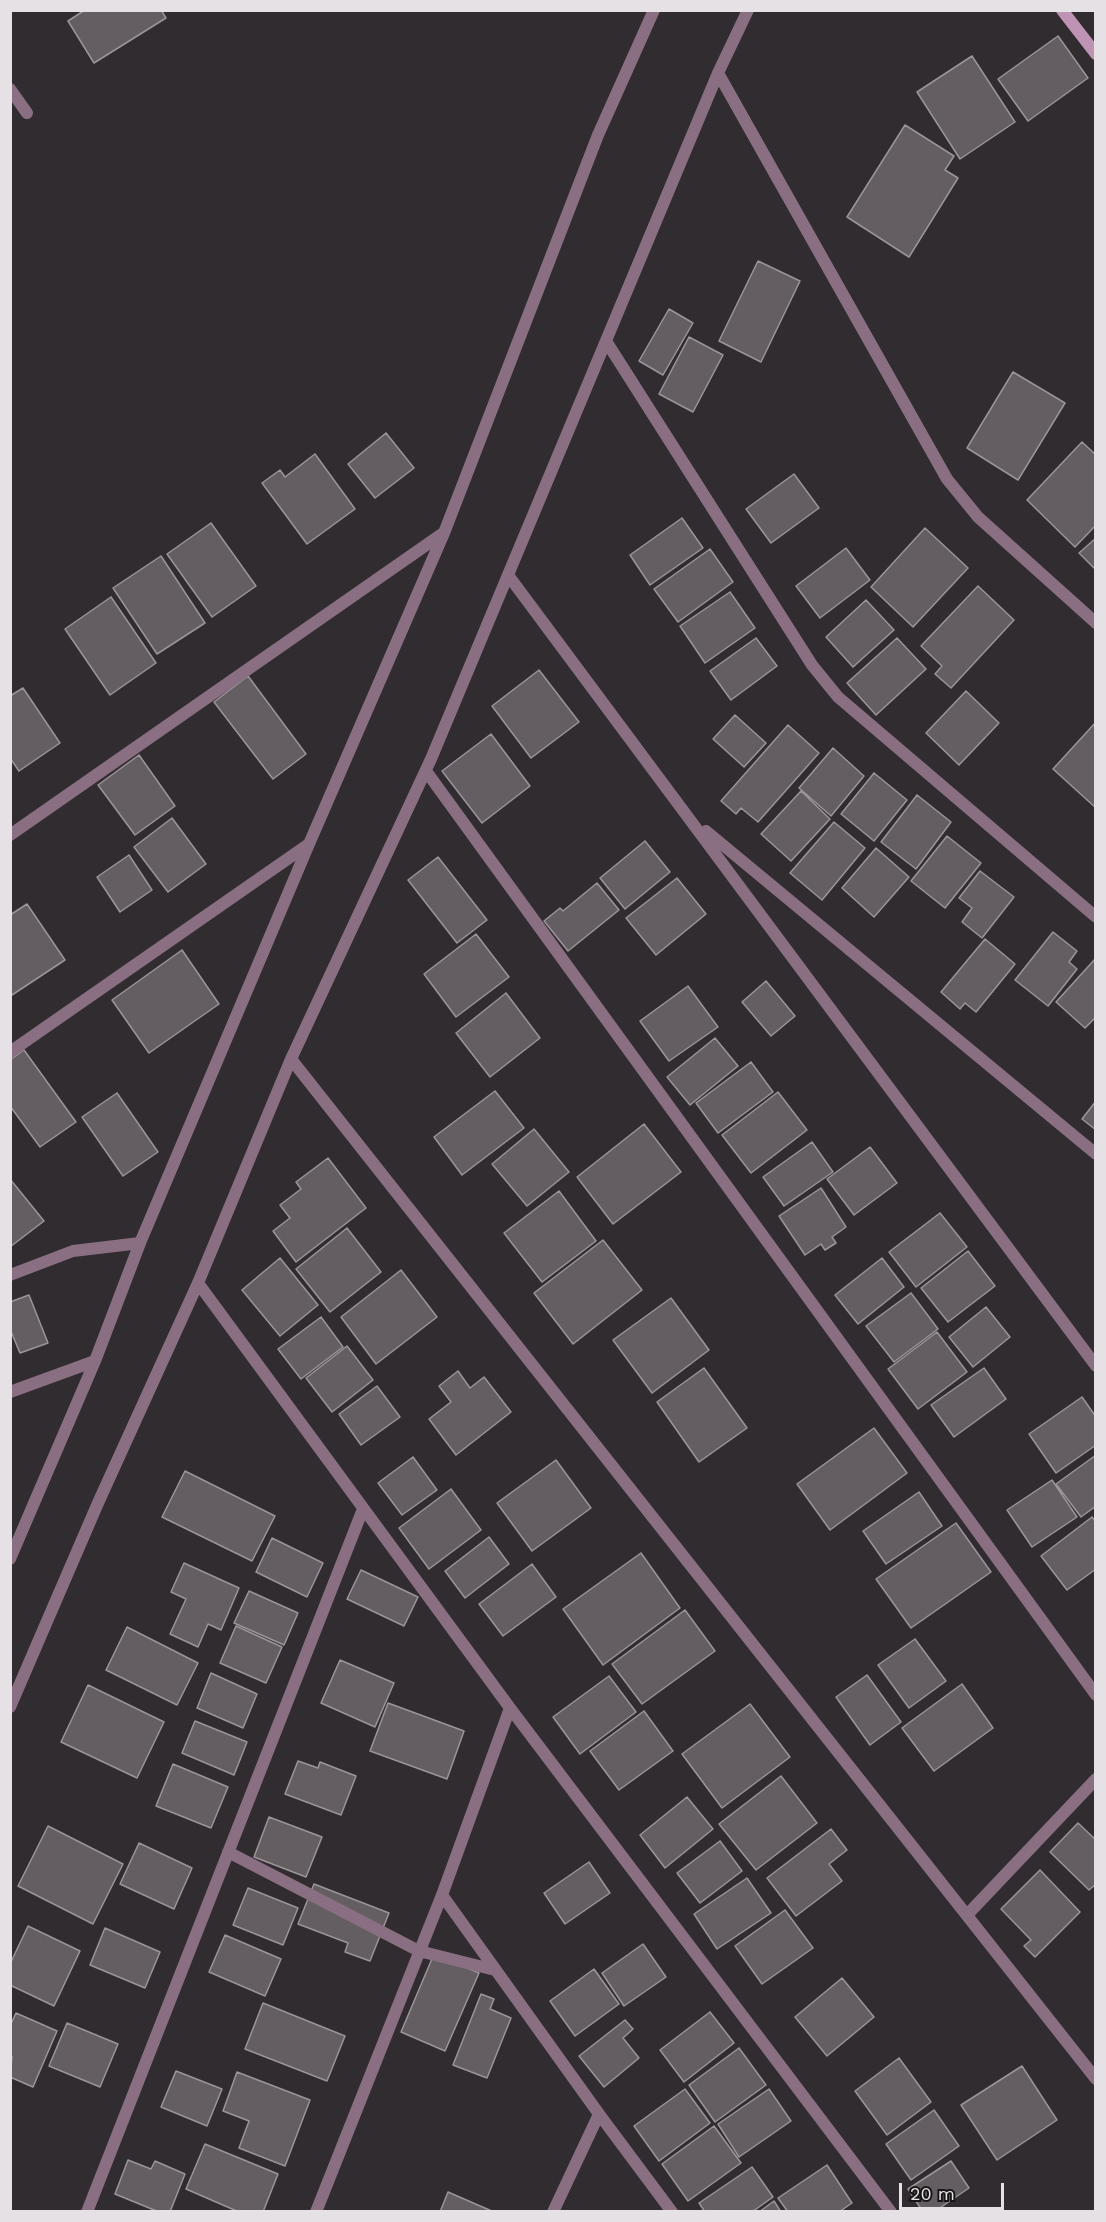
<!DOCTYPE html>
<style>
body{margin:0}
#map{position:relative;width:1106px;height:2222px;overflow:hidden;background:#312c2f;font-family:"Work Sans",sans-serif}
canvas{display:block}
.frame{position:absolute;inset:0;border:12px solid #e5e1e4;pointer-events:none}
.scale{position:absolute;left:899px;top:2183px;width:105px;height:27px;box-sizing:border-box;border:3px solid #e5e1e4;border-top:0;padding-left:8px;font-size:18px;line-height:21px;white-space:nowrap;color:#e5e1e4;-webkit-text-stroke:4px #171516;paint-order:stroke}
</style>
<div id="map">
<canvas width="1106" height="2222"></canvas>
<div class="frame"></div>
<div class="scale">20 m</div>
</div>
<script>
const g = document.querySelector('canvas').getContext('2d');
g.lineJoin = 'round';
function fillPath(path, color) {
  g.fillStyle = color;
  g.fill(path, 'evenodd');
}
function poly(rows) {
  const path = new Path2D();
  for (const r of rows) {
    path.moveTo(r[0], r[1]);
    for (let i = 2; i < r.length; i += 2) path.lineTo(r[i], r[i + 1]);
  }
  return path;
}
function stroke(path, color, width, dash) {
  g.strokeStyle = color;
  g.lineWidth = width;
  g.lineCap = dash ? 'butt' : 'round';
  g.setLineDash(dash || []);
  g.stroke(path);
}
const building = poly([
 [85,10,161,10,166,18,94,63,68,21,85,10],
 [1058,36,1088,78,1028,121,998,79,1058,36],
 [972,56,1015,122,960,159,917,92,972,56],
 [905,125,954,156,945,170,958,178,909,257,847,217,905,125],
 [758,261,800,281,761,362,719,341,758,261],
 [669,309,693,323,663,375,639,361,669,309],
 [689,337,723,355,693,412,659,394,689,337],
 [1013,372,1065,403,1018,480,967,448,1013,372],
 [386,433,414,468,375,498,348,464,386,433],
 [1082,442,1096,455,1096,525,1075,547,1027,500,1082,442],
 [315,454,355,509,307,544,262,483,280,470,285,477,315,454],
 [794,474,819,508,771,543,746,509,794,474],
 [682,518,703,548,650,585,630,555,682,518],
 [211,523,256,586,212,617,167,554,211,523],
 [925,528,968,568,913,627,871,587,925,528],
 [1096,538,1096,570,1079,553,1096,538],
 [846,548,870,580,820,618,796,586,846,548],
 [710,549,733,582,678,622,654,589,710,549],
 [161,556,205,623,157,654,113,588,161,556],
 [978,586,1014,620,951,688,935,674,942,666,921,646,978,586],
 [730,592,755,628,705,663,680,626,730,592],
 [111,597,156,663,110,695,65,629,111,597],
 [866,600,894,630,853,667,826,637,866,600],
 [756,638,777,666,731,700,710,671,756,638],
 [897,638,926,669,876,715,847,683,897,638],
 [539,670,579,722,531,758,492,706,539,670],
 [248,676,306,754,273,779,214,702,248,676],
 [23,688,60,743,19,771,10,758,10,696,23,688],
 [966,691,999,723,959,765,926,733,966,691],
 [735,715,766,743,744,767,713,739,735,715],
 [1096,722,1096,808,1053,769,1096,722],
 [788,725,819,753,758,822,741,808,736,814,721,801,788,725],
 [491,734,530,786,482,823,442,771,491,734],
 [833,748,864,776,831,816,799,788,833,748],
 [139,755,175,806,135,835,98,785,139,755],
 [874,773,907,800,874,841,841,814,874,773],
 [801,791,830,819,791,861,761,834,801,791],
 [917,795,951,822,916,869,881,842,917,795],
 [172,818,206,864,168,892,134,847,172,818],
 [834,822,865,848,822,900,790,873,834,822],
 [947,836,981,863,945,908,911,881,947,836],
 [645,841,670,872,625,909,600,878,645,841],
 [876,848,909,877,874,917,842,888,876,848],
 [129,855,152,890,120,912,97,877,129,855],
 [438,857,487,920,457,943,408,880,438,857],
 [980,871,1014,897,982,938,962,922,972,908,959,898,980,871],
 [677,878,706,914,656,955,626,918,677,878],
 [597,883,619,910,568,951,544,921,560,908,563,911,597,883],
 [27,904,65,960,12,995,10,992,10,915,27,904],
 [1053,932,1077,951,1069,962,1077,969,1048,1006,1015,980,1053,932],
 [476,934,509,977,456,1017,424,974,476,934],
 [985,939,1015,964,976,1012,965,1003,960,1009,941,992,985,939],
 [182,950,219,1004,149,1053,112,1000,182,950],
 [1096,958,1096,1017,1085,1028,1056,1002,1096,958],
 [766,981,795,1016,771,1036,742,1002,766,981],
 [688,986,718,1027,669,1061,640,1021,688,986],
 [506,993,540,1038,490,1077,456,1033,506,993],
 [715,1038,738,1066,690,1105,667,1077,715,1038],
 [24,1050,76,1122,40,1147,10,1106,10,1060,24,1050],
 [751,1062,773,1092,718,1133,696,1103,751,1062],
 [495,1091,524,1128,462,1175,434,1137,495,1091],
 [778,1092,807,1130,751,1173,722,1135,778,1092],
 [117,1093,158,1152,123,1176,82,1117,117,1093],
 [1096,1101,1096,1130,1082,1119,1096,1101],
 [644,1124,681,1172,613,1224,577,1177,644,1124],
 [534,1129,569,1172,527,1206,492,1164,534,1129],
 [812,1142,833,1172,784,1206,763,1177,812,1142],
 [870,1147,897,1183,854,1215,827,1179,870,1147],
 [328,1158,366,1208,296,1262,273,1231,290,1218,280,1205,301,1189,296,1182,328,1158],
 [10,1179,44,1221,10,1247,10,1179],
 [821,1188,846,1227,832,1237,836,1243,825,1250,821,1244,805,1255,779,1216,821,1188],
 [559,1191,596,1241,542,1282,504,1233,559,1191],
 [940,1213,967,1247,916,1287,889,1252,940,1213],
 [347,1228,381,1272,330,1312,296,1269,347,1228],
 [603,1240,642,1290,573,1344,534,1293,603,1240],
 [968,1251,995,1286,948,1322,921,1288,968,1251],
 [280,1258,318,1305,280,1336,242,1290,280,1258],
 [882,1258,904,1287,858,1324,835,1295,882,1258],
 [401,1270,437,1317,376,1364,341,1317,401,1270],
 [911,1293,938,1329,894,1362,866,1326,911,1293],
 [29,1295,48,1343,20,1353,10,1329,10,1302,29,1295],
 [671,1298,709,1350,652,1393,613,1340,671,1298],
 [986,1307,1010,1337,973,1367,949,1337,986,1307],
 [321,1317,343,1347,301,1379,278,1349,321,1317],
 [937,1332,967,1372,918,1409,888,1369,937,1332],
 [347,1346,373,1380,332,1412,306,1378,347,1346],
 [704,1368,747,1428,699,1462,657,1402,704,1368],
 [984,1368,1006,1399,954,1437,931,1405,984,1368],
 [458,1371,470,1388,484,1377,511,1412,456,1455,429,1419,451,1402,439,1386,458,1371],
 [377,1386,400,1417,361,1445,339,1414,377,1386],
 [1082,1397,1096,1417,1096,1445,1056,1473,1029,1434,1082,1397],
 [874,1428,907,1473,830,1530,797,1484,874,1428],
 [1096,1455,1096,1506,1081,1517,1056,1484,1096,1455],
 [413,1457,437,1490,402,1515,378,1483,413,1457],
 [556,1460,591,1508,532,1551,497,1503,556,1460],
 [185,1471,275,1516,252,1561,162,1517,185,1471],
 [1052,1480,1077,1517,1032,1547,1007,1510,1052,1480],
 [451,1489,481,1530,429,1569,399,1528,451,1489],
 [919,1492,942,1526,886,1564,863,1531,919,1492],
 [1092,1517,1096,1522,1096,1569,1067,1590,1041,1556,1092,1517],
 [956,1523,991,1572,911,1628,876,1579,956,1523],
 [489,1537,509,1564,465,1598,445,1571,489,1537],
 [272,1538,323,1563,307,1597,256,1572,272,1538],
 [641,1553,680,1608,603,1665,563,1609,641,1553],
 [184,1563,239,1588,221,1630,208,1624,198,1647,170,1634,186,1599,171,1592,184,1563],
 [532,1564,556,1597,503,1636,479,1604,532,1564],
 [361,1570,418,1597,404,1626,347,1599,361,1570],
 [249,1591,298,1613,284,1645,234,1623,249,1591],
 [685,1610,715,1651,642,1704,612,1664,685,1610],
 [236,1626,282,1647,266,1683,220,1663,236,1626],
 [127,1627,198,1663,177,1705,106,1670,127,1627],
 [915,1639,946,1681,909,1708,878,1665,915,1639],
 [340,1660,394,1683,375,1727,321,1703,340,1660],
 [211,1673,257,1694,243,1728,197,1708,211,1673],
 [867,1675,901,1722,870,1745,836,1697,867,1675],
 [609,1676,636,1712,580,1754,553,1717,609,1676],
 [962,1684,993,1728,934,1771,902,1728,962,1684],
 [88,1685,164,1722,137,1778,61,1742,88,1685],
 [388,1703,464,1731,447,1779,370,1751,388,1703],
 [750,1704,790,1757,722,1808,682,1754,750,1704],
 [644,1711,673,1751,619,1790,590,1751,644,1711],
 [195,1721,247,1742,234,1775,182,1753,195,1721],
 [298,1761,318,1768,320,1762,356,1776,341,1815,285,1794,298,1761],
 [173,1764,228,1787,211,1828,156,1806,173,1764],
 [781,1776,817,1823,756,1870,719,1824,781,1776],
 [687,1797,713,1829,665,1868,640,1835,687,1797],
 [269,1817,322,1837,306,1877,254,1857,269,1817],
 [1078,1823,1096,1840,1096,1884,1089,1890,1050,1852,1078,1823],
 [48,1826,123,1864,93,1924,18,1886,48,1826],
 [831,1829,847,1850,829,1864,842,1881,796,1916,767,1878,831,1829],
 [720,1841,742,1871,700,1903,677,1873,720,1841],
 [139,1843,192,1868,174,1909,120,1884,139,1843],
 [589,1862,610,1893,565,1924,544,1893,589,1862],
 [1040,1870,1080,1912,1035,1957,1024,1946,1031,1940,1001,1909,1040,1870],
 [747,1878,771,1913,717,1949,694,1914,747,1878],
 [314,1884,389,1913,370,1961,345,1952,348,1943,298,1924,314,1884],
 [248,1888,298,1908,283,1945,233,1925,248,1888],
 [785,1910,813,1948,762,1984,735,1946,785,1910],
 [28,1926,80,1951,54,2006,10,1985,10,1964,28,1926],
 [105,1928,160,1952,145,1988,90,1965,105,1928],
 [225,1935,281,1959,265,1996,209,1972,225,1935],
 [643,1944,666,1977,624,2006,602,1973,643,1944],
 [434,1954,479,1973,445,2051,401,2032,434,1954],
 [594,1969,619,2004,575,2036,550,2001,594,1969],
 [842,1978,874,2017,827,2056,795,2017,842,1978],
 [481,1994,494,1999,490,2009,511,2018,487,2078,453,2065,481,1994],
 [263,2003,345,2036,327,2081,245,2049,263,2003],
 [710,2012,734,2043,684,2082,660,2050,710,2012],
 [16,2013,57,2031,33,2087,10,2077,12,2057,10,2056,10,2026,16,2013],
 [625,2020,633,2029,623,2038,639,2058,604,2087,579,2056,625,2020],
 [67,2023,118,2044,100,2087,49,2066,67,2023],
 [739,2048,766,2085,715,2122,689,2085,739,2048],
 [899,2058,931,2102,887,2135,855,2091,899,2058],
 [1022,2066,1057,2120,997,2160,961,2105,1022,2066],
 [176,2071,222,2089,207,2126,161,2107,176,2071],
 [237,2072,310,2100,285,2166,239,2148,249,2121,223,2111,237,2072],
 [685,2089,710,2123,659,2161,634,2126,685,2089],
 [769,2089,791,2121,739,2157,718,2124,769,2089],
 [934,2110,959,2146,911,2180,886,2144,934,2110],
 [714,2126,741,2163,688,2201,662,2164,714,2126],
 [205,2144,278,2174,263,2212,239,2212,186,2189,205,2144],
 [128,2160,151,2169,155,2161,185,2174,170,2212,159,2212,115,2194,128,2160],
 [951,2161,969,2188,934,2212,923,2212,908,2189,951,2161],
 [827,2165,852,2203,839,2212,788,2212,778,2198,827,2165],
 [752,2167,773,2197,752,2212,705,2212,699,2203,752,2167],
 [448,2192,494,2212,440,2212,448,2192],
 [774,2201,781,2212,759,2212,774,2201]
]);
fillPath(building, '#645e62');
stroke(building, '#9b9599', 1.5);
stroke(poly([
 [718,73,947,479,978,517,1096,623],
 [10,89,27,113],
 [606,341,812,665,838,697,1096,917],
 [508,575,1096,1366],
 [426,771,1096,1695],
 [706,831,1096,1154],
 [10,835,442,534],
 [10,1052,309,844],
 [291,1059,1096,2079],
 [10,1275,73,1251,140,1243],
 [198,1283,510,1708,891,2212],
 [10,1392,95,1361],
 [10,1559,95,1361,140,1243,309,844,444,533,598,135,654,10],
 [10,1707,98,1503,198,1283,291,1059,431,759,718,73,748,10],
 [228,1852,419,1951,495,1970],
 [442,1895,599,2114,553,2212],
 [967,1915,1096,1779],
 [599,2114,672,2212],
 [87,2212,363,1509],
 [316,2212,442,1895,510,1708]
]), '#8a6f83', 12);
stroke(poly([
 [1062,10,1096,54]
]), '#bf93b3', 12);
</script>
